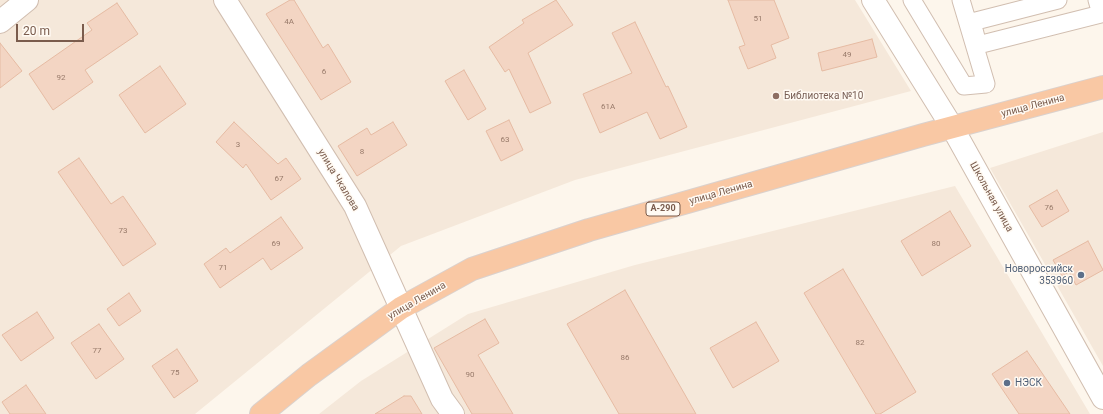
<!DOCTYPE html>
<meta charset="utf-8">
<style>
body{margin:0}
#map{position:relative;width:1103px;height:414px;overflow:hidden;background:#fdf6ec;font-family:Roboto,sans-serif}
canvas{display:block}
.scale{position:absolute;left:16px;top:24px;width:68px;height:18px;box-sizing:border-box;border:2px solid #7a5c4d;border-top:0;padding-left:5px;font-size:12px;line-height:14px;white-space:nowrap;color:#7a5c4d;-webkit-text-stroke:3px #fffaf3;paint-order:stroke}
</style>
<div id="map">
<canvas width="1103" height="414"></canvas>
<div class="scale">20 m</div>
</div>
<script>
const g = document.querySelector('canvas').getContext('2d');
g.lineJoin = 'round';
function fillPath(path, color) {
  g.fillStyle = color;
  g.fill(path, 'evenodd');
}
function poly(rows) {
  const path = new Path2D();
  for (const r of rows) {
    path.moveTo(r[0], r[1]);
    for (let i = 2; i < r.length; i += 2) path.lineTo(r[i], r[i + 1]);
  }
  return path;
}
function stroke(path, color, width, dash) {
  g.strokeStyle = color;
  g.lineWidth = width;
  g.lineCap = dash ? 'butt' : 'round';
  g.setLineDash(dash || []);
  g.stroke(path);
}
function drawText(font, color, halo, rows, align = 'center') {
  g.font = font + ' Roboto,sans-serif';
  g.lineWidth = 3;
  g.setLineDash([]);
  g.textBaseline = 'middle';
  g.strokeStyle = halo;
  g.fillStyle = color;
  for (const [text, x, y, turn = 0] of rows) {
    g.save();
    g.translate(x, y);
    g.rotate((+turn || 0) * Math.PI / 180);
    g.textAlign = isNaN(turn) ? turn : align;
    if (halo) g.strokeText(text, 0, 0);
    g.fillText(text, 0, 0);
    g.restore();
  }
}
fillPath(poly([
 [0,0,855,0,911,91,575,180,401,246,195,414,0,414],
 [1103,132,1103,366,990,168],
 [955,186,1090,414,319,414,361,381,468,314,635,265]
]), '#f5e8da');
const building = poly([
 [290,0,294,0,323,48,328,44,351,82,321,100,266,14,290,0],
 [556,0,573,25,528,53,551,103,530,113,509,69,505,72,489,47,524,23,522,20,556,0],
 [728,0,774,0,789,38,771,45,776,58,748,69,739,47,745,45,728,0],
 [117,3,138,34,85,70,93,82,53,110,29,74,92,30,87,23,117,3],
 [635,22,666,87,668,86,687,127,660,139,647,112,600,133,583,94,632,73,612,33,635,22],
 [872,39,877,57,822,71,818,53,872,39],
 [0,43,22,71,0,88,0,43],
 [160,66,186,104,145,133,119,95,160,66],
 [464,70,486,109,468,120,445,81,464,70],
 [509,120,523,150,501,161,486,131,509,120],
 [234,122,278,164,286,158,301,179,271,200,246,164,243,168,216,142,234,122],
 [393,122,407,145,357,176,338,146,367,128,371,135,393,122],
 [79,158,111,204,123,196,156,244,123,266,58,172,79,158],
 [1057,190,1069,211,1042,227,1029,206,1057,190],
 [950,211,971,246,922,276,901,241,950,211],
 [281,217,303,248,271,270,263,258,220,288,204,264,226,248,230,253,281,217],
 [1088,241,1103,270,1076,285,1069,272,1062,276,1053,260,1088,241],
 [843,269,916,392,880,414,876,414,804,293,843,269],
 [625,290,684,393,696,414,619,414,567,324,625,290],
 [129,293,141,311,119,326,107,309,129,293],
 [37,312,54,338,21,361,2,335,37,312],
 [485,319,499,343,478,355,513,414,472,414,434,348,485,319],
 [756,322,779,361,733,388,710,348,756,322],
 [99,324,124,359,96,379,71,343,99,324],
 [177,349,198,381,174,398,152,366,177,349],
 [1027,351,1070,414,1019,414,992,374,1027,351],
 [26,385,46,414,10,414,2,402,26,385],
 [404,396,411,396,422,414,375,414,404,396]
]);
fillPath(building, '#f3d5c3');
stroke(building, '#e6bba3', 1);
const pedestrian = poly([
 [912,0,964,86,986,84,961,0],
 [1058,0,972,22,978,45,1101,14,1097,0]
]);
const minor = poly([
 [225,0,355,206,442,399,453,414],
 [873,0,952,127],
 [0,22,27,0]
]);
const tertiary = poly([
 [952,127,1103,398]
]);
const trunk = poly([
 [261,414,309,375,401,308,472,269,589,230,923,135,1103,87]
]);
stroke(pedestrian, '#d1beb0', 19);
stroke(minor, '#d1beb0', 24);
stroke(tertiary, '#d1beb0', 24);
stroke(trunk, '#dad1cd', 24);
stroke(pedestrian, '#fff', 17);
stroke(minor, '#fff', 22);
stroke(tertiary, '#fff', 22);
stroke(trunk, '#f9c8a4', 22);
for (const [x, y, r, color] of [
 [776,96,4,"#8d6e63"],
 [1081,275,4,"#5c6f8a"],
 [1007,383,4,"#5c6f8a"]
]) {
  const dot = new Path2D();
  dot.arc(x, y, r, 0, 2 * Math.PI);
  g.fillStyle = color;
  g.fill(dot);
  stroke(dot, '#fffaf3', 1.5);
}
drawText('8px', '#987a6a', null, [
 ["51",758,19],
 ["4А",289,22],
 ["49",847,55],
 ["6",324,72],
 ["92",61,78],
 ["61А",608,107],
 ["63",505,140],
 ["3",238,145],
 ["8",362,152],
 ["67",279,179],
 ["76",1049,208],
 ["73",123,231],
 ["69",276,244],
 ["80",936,244],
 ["71",223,268],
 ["82",860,343],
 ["77",97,351],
 ["86",625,358],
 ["75",175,373],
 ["90",470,375]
]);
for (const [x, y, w] of [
 [663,209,34]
]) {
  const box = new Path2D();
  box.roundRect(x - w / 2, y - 7, w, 14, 3);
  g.fillStyle = '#fffaf3';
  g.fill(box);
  stroke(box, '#7a5c4d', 1);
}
drawText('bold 9px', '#7a5c4d', null, [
 ["А-290",663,209]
]);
drawText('10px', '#785e54', '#fffaf3', [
 ["Библиотека №10",784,96]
], 'left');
drawText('10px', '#7a5c4d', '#fffaf3', [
 ["улица Ленина",1033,106,-15],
 ["улица Чкалова",338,180,59],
 ["улица Ленина",721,193,-16],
 ["Школьная улица",991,197,61],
 ["улица Ленина",417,301,-30]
]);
drawText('10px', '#4e5e75', '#fffaf3', [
 ["Новороссийск",1073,269],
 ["353960",1073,281],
 ["НЭСК",1015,383,"left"]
], 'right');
</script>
